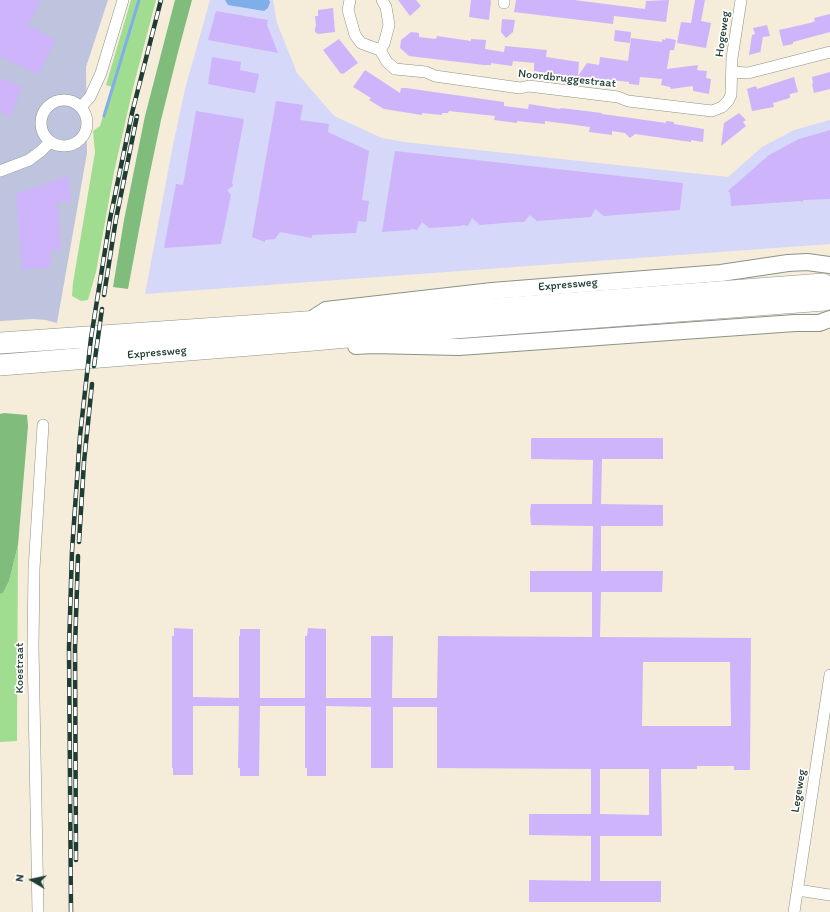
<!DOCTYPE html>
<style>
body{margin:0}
#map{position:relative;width:830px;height:912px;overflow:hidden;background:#f5ecda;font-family:Itim,sans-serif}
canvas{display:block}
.north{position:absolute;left:12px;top:860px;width:40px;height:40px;-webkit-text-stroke:3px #fff;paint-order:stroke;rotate:279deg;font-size:11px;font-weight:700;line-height:16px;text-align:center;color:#1f3d34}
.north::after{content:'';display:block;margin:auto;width:14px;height:18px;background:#1f3d34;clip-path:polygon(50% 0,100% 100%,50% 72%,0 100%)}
</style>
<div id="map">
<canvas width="830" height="912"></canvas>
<div class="north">N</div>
</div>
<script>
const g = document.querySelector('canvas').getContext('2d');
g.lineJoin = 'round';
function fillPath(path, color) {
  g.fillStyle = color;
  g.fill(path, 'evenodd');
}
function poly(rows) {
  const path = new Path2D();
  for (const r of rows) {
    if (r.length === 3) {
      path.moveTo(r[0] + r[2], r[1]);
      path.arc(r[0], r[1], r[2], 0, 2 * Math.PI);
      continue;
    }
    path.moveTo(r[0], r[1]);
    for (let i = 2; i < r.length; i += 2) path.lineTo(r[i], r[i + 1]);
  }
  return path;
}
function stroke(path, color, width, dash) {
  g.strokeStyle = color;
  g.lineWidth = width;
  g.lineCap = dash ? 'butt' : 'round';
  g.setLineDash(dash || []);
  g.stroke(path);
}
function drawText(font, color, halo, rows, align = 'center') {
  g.font = font + ' Itim,sans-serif';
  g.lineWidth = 3.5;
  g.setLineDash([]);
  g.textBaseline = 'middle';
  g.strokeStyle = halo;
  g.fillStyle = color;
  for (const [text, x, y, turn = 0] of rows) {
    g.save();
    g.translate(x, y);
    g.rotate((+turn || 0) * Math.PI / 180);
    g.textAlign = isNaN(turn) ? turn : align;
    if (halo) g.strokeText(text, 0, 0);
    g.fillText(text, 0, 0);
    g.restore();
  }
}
fillPath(poly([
 [210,0,273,0,277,23,297,73,334,116,382,138,404,142,728,177,762,147,794,130,830,120,830,244,145,294,172,150,185,89]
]), '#d6d8f9');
fillPath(poly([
 [0,0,108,0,86,67,87,153,57,323,46,320,33,319,0,321]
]), '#bec3de');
fillPath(poly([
 [131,0,156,0,133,88,114,172,96,272,88,300,81,301,72,296,73,283,95,152,93,131,100,126,112,87,106,85],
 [18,545,17,741,0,742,0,594,3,593,9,581]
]), '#a0dd91');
fillPath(poly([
 [175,0,192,0,178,52,161,120,147,187,128,289,113,287,124,220,145,116],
 [4,413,27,415,28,426,18,545,9,581,3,593,0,594,0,414]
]), '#80bc7b');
fillPath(poly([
 [225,0,269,0,270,2,268,8,264,11,228,5]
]), '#7faee9');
stroke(poly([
 [104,116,139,0]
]), '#7faee9', 3);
fillPath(poly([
 [0,0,41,0,28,25,56,40,38,75,0,56],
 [398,0,416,0,421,6,410,16],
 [471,0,490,0,491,1,489,20,469,17],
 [516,0,574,0,645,9,646,1,669,0,666,22,614,16,613,24,514,12],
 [695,0,705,0,701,21,711,23,706,48,677,43,681,22,691,23],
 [333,8,335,32,318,34,315,32,315,28,316,26,315,16,318,16,318,10],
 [216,11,268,20,267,25,278,53,208,40],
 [830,14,830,32,793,42,793,44,783,46,779,30,810,23,815,21,814,18],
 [502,19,515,20,513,32,506,38,501,32],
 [767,25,770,36,763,37,760,54,760,52,749,55,752,35,755,34,753,28],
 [615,30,631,32,630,43,614,41],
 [411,32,419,33,419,37,436,39,437,36,471,41,471,39,486,40,485,49,504,52,505,46,547,50,546,57,579,62,578,76,587,63,599,65,600,57,628,61,631,38,662,42,662,39,665,40,666,38,676,40,674,50,670,50,667,69,698,65,697,70,707,71,706,78,711,79,709,94,693,91,693,86,671,89,670,87,661,85,662,79,640,77,639,85,629,84,629,82,603,79,603,81,534,71,534,63,513,61,512,66,491,63,491,65,484,65,409,56,400,48,401,40],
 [339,39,358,63,343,74,342,73,341,74,323,50],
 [212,57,241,62,240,70,259,74,255,93,208,84],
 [365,70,400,93,401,88,406,88,504,102,504,106,528,109,529,104,560,109,561,108,602,113,602,114,624,117,666,123,666,121,674,122,674,124,704,129,703,142,691,140,691,142,635,134,630,138,625,133,612,131,612,135,589,132,590,127,545,121,545,124,517,121,517,123,494,120,495,116,449,111,448,113,442,113,442,115,422,113,422,115,384,109,369,100,371,98,353,87],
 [830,72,830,89,814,93,812,84,813,83,812,77],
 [794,77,798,92,790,94,790,98,773,103,774,107,752,111,747,89,756,86,757,89],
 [0,78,22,86,11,116,0,112],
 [276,101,303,105,300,120,329,124,328,132,369,151,362,200,369,201,366,222,358,221,356,233,312,235,312,238,280,232,275,239,265,240,265,242,252,237],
 [196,111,244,119,232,183,233,186,227,190,231,195,221,244,164,248,176,184,183,185],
 [739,113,746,120,743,122,746,126,721,146,724,123],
 [830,130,830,199,804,200,802,202,800,201,731,206,730,193,728,191,769,155,799,139],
 [395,151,683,183,680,210,604,216,595,209,591,217,537,221,530,215,524,222,516,222,480,225,472,218,468,226,462,225,461,226,429,228,422,222,417,230,412,229,410,230,382,232],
 [68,176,71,201,57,202,61,250,50,251,51,267,22,270,16,194],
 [531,438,663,438,663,459,602,459,601,504,663,505,663,526,601,526,601,571,663,571,662,592,601,592,600,637,751,638,750,770,734,770,734,766,697,766,697,769,661,769,662,836,600,836,600,881,661,881,661,902,529,902,529,880,591,881,591,836,529,835,529,814,591,814,591,769,437,768,437,707,393,707,393,768,371,768,371,707,326,706,326,776,307,776,307,768,305,768,305,706,260,706,259,776,240,776,240,768,238,768,239,706,193,706,193,775,173,775,173,768,172,768,172,636,174,636,174,628,193,629,193,697,239,698,239,636,240,636,240,629,260,629,260,698,305,698,305,636,307,636,308,628,326,629,326,698,371,698,371,636,393,636,392,698,437,698,438,636,592,637,592,592,530,592,530,571,592,571,593,526,531,525,530,514,531,504,592,504,593,460,531,459],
 [643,662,730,662,731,726,642,726],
 [600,769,649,769,649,815,600,814]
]), '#ceb4fb');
const street = poly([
 [350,0,348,10,355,35,361,43,380,50,387,62,395,69,426,72,435,76,520,88,529,86,618,97,628,101,712,111,722,107,728,101,731,95,732,58,741,0],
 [504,3,504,0],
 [380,50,384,44,389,25,386,7,382,0],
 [732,72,748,73,830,52],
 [64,123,23],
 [81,107,90,97,101,73,123,0],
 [0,171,29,160,41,151,50,142],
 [798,890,830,895],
 [38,912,33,647,34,569,43,425],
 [794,912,830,675]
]);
const secondary = poly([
 [315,317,326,310,492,291,721,273,788,263,807,262,830,265],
 [356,346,372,345,459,347,795,323,819,323,830,319]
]);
const highway = poly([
 [0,343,508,308,823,284],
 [0,365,314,340,414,331,825,300]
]);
stroke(street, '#8a9487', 12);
stroke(secondary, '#8a9487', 18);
stroke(highway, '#8a9487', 22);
stroke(street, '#fff', 11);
stroke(secondary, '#fff', 16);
stroke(highway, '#fff', 21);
const rail = poly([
 [104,295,116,219,137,116],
 [94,366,102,309],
 [79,542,84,462,92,384],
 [76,860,75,648,78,556],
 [71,912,69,648,72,551,80,436,91,338,110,219,132,113,161,0]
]);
stroke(rail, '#1f3d34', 4.5);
stroke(rail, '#fff', 3, [9]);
drawText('12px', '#1f3d34', '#fff', [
 ["Hogeweg",723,34,-82],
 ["Noordbruggestraat",567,79,6],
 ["Expressweg",568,285,-5],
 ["Expressweg",157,353,-5],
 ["Koestraat",20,668,-90],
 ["Legeweg",799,791,-81]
]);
</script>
